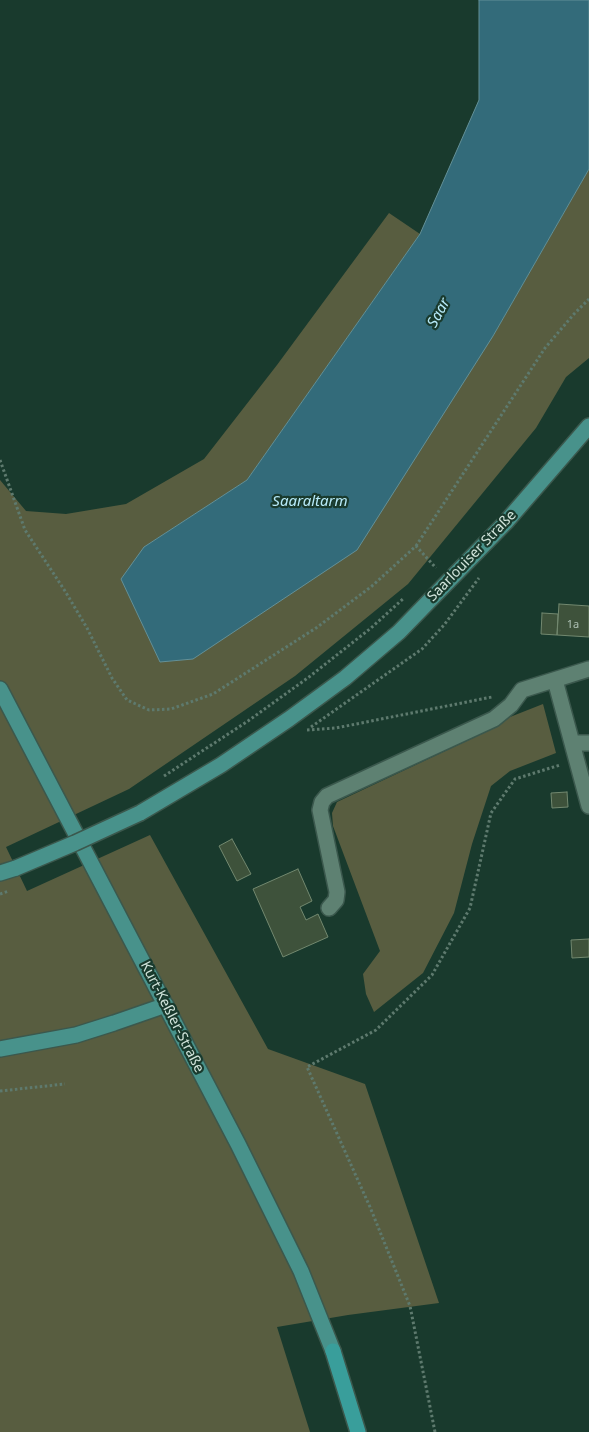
<!DOCTYPE html>
<meta charset="utf-8">
<style>
body{margin:0}
canvas{display:block;background:#193a2d}
</style>
<canvas width="589" height="1432"></canvas>
<script>
const g = document.querySelector('canvas').getContext('2d');
g.lineJoin = 'round';
function fillPath(path, color) {
  g.fillStyle = color;
  g.fill(path, 'evenodd');
}
function poly(rows) {
  const path = new Path2D();
  for (const r of rows) {
    path.moveTo(r[0], r[1]);
    for (let i = 2; i < r.length; i += 2) path.lineTo(r[i], r[i + 1]);
  }
  return path;
}
function stroke(path, color, width, dash) {
  g.strokeStyle = color;
  g.lineWidth = width;
  g.lineCap = dash ? 'butt' : 'round';
  g.setLineDash(dash || []);
  g.stroke(path);
}
function drawText(font, color, halo, rows, align = 'center') {
  g.font = font + ' "Noto Sans",sans-serif';
  g.lineWidth = 4.5;
  g.setLineDash([]);
  g.textBaseline = 'middle';
  g.strokeStyle = halo;
  g.fillStyle = color;
  for (const [text, x, y, turn = 0] of rows) {
    g.save();
    g.translate(x, y);
    g.rotate((+turn || 0) * Math.PI / 180);
    g.textAlign = isNaN(turn) ? turn : align;
    if (halo) g.strokeText(text, 0, 0);
    g.fillText(text, 0, 0);
    g.restore();
  }
}
fillPath(poly([
 [589,169,589,358,566,377,536,428,408,584,295,676,129,789,6,847,27,891,150,835,268,1049,365,1084,439,1303,348,1315,277,1327,310,1432,0,1432,0,480,26,511,66,514,126,504,204,459,277,365,389,213,420,234,247,480,144,547,493,336],
 [543,704,556,753,510,771,491,786,472,844,454,913,423,973,374,1012,366,994,363,974,380,951,333,826,332,813,337,802,496,727,510,717]
]), '#585d40');
const water = poly([
 [479,0,589,0,589,169,493,336,357,550,193,659,160,662,121,579,144,547,247,480,420,234,479,100,479,0]
]);
fillPath(water, '#336b7a');
stroke(water, '#639097', 1);
const building = poly([
 [559,604,589,606,589,637,557,635,559,604],
 [542,613,558,614,557,635,541,634,542,613],
 [567,792,568,807,552,808,551,793,567,792],
 [232,839,251,874,237,881,219,846,232,839],
 [298,869,312,901,300,907,306,920,318,914,328,937,283,957,253,889,298,869],
 [589,939,589,957,572,958,571,940,589,939]
]);
fillPath(building, '#3e523b');
stroke(building, '#72886f', 1);
const minor = poly([
 [555,680,589,806],
 [573,743,589,743],
 [329,908,336,900,337,892,320,810,322,802,327,796,494,719,511,705,522,690,589,669]
]);
const major = poly([
 [0,689,238,1144,301,1271,333,1351],
 [140,813,221,765,289,719,345,678,399,632,506,522,589,426],
 [0,873,16,868],
 [0,1049,76,1035,114,1023,166,1005]
]);
const highway = poly([
 [333,1351,358,1432]
]);
stroke(minor, '#3b584d', 18);
stroke(major, '#3b584d', 18);
stroke(highway, '#3b584d', 18);
stroke(poly([
 [0,460,25,530,65,591,87,628,112,678,127,700,149,710,171,709,213,694,316,628,372,586,416,546,436,568],
 [416,546,545,348,574,314,589,299],
 [311,727,422,649,444,625,479,578],
 [307,730,336,728,492,697],
 [164,776,248,721,309,677,371,628,404,598],
 [0,894,9,891],
 [0,1091,65,1084],
 [435,1432,410,1306,370,1207,307,1067,376,1030,432,975,470,908,491,813,515,779,560,765]
]), '#5e7a6e', 3, [2.5, 2.5]);
stroke(minor, '#5e8172', 15);
stroke(major, '#48928b', 15);
stroke(highway, '#399e9b', 15);
const majorBridge = poly([
 [16,868,75,843,140,813]
]);
stroke(majorBridge, '#3b584d', 18, []);
stroke(majorBridge, '#48928b', 15);
drawText('11px', '#adc0b4', null, [
 ["1a",573,625]
]);
drawText('14px', '#d2e5dc', '#193a2d', [
 ["Saarlouiser Straße",472,556,-46],
 ["Kurt-Keßler-Straße",172,1017,63]
]);
drawText('italic 15px', '#b7eaf9', '#193a2d', [
 ["Saar",439,313,-62],
 ["Saaraltarm",310,502]
]);
</script>
